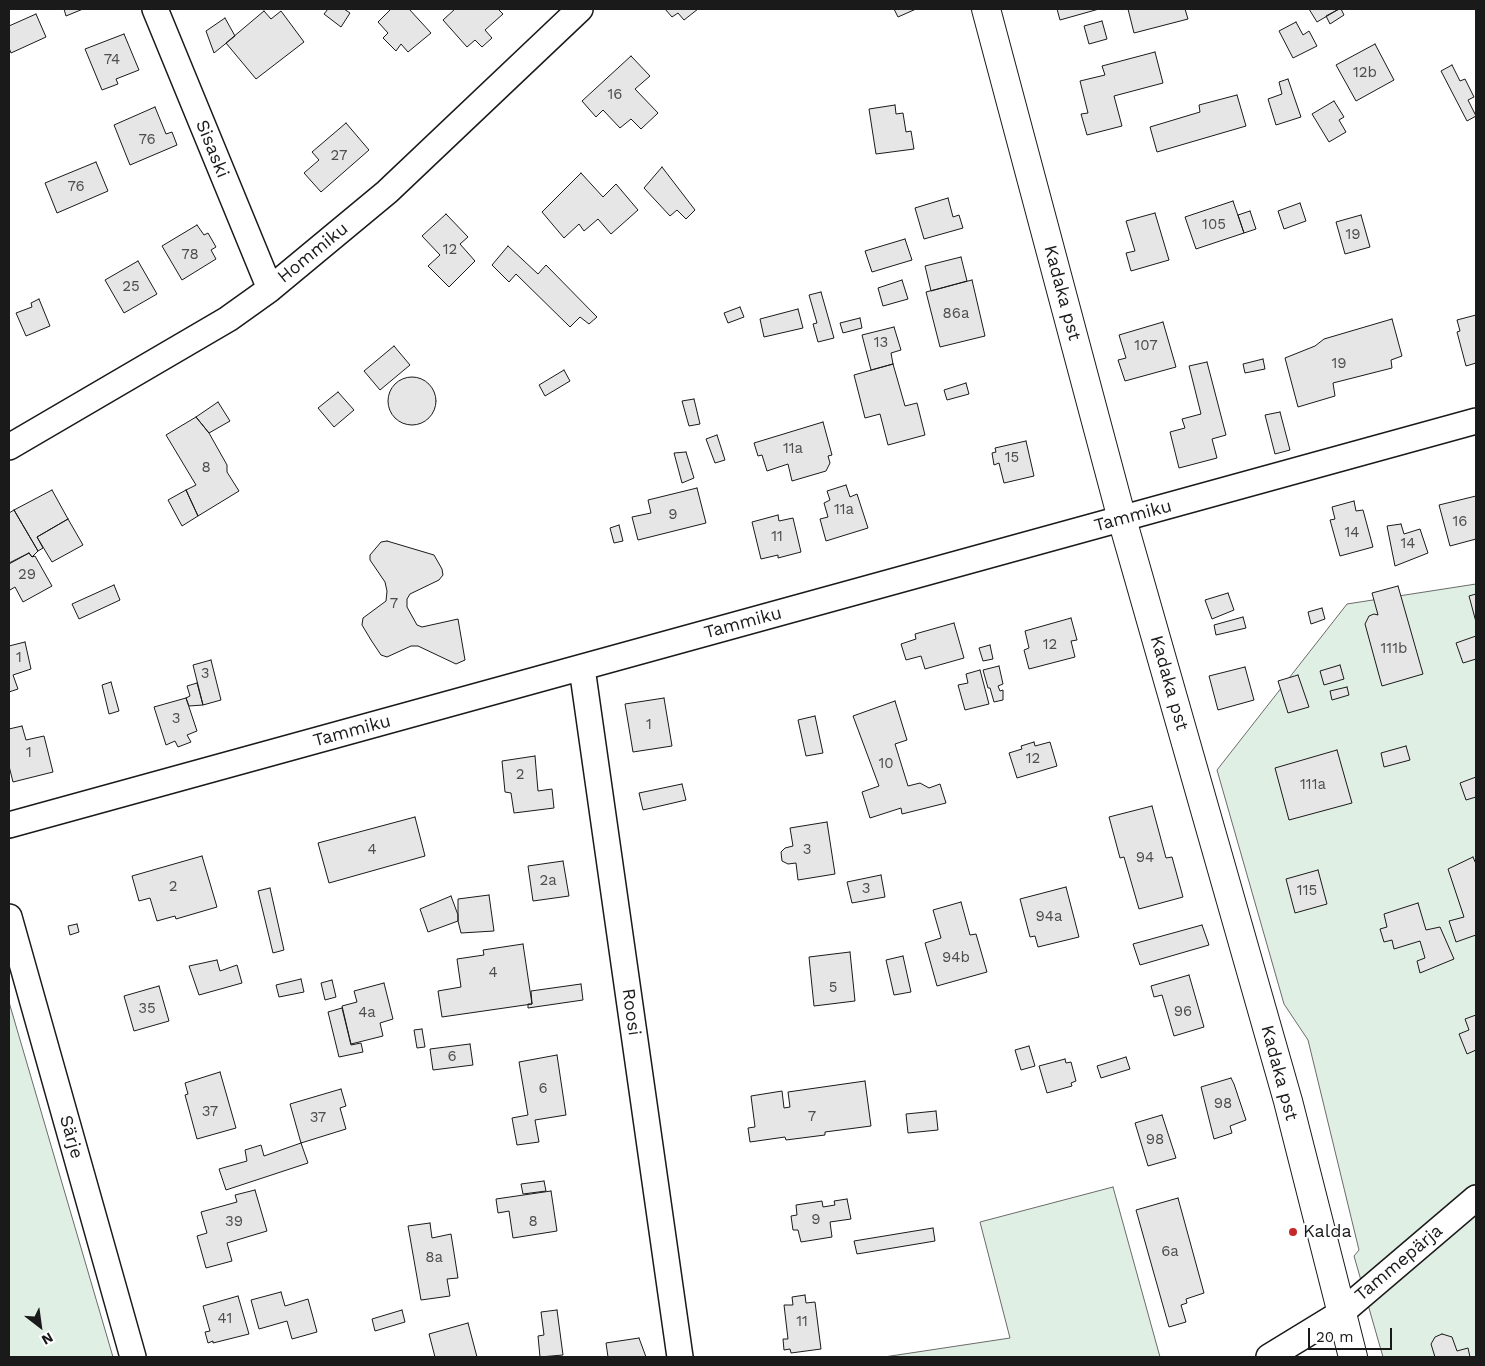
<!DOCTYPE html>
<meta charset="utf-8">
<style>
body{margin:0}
#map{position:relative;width:1485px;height:1366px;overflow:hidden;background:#fff;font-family:"Work Sans",sans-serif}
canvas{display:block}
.frame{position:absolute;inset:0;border:10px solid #1a1a1a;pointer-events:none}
.north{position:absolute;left:15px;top:1301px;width:50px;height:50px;-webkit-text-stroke:4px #fff;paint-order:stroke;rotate:150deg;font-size:14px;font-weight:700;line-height:20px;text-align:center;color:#1a1a1a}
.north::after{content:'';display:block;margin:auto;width:18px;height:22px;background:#1a1a1a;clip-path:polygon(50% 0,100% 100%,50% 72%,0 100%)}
.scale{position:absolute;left:1308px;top:1328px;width:84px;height:22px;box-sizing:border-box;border:2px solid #1a1a1a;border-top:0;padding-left:6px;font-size:15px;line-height:18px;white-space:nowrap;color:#1a1a1a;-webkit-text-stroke:4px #fff;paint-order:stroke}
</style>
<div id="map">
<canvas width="1485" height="1366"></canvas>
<div class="frame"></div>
<div class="north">N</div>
<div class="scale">20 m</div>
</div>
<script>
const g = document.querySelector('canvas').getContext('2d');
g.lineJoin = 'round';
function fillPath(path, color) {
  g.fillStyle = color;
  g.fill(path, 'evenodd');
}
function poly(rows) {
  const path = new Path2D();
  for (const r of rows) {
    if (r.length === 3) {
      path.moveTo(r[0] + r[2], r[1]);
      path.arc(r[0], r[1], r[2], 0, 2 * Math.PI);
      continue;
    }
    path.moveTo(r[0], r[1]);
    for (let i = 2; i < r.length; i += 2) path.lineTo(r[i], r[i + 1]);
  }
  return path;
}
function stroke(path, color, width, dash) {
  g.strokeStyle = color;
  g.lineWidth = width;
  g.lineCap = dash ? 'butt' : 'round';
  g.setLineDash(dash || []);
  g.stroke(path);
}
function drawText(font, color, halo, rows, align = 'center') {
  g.font = font + ' "Work Sans",sans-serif';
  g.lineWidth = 4;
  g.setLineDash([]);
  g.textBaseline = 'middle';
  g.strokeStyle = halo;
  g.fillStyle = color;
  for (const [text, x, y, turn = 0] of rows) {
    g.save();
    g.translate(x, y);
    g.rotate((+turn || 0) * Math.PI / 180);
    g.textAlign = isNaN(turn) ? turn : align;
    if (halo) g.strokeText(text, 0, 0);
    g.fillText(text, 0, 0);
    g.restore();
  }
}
const green = poly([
 [1476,584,1476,1357,1383,1357,1354,1256,1359,1250,1308,1040,1284,1004,1217,770,1347,604,1476,584],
 [9,1002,113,1357,9,1357,9,1002],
 [1113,1187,1160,1357,884,1357,1010,1338,980,1222,1113,1187]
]);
fillPath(green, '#e0efe3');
stroke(green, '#6a6a6a', 1);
const building = poly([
 [64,9,83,9,66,16,64,9],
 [328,9,344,9,350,13,341,27,324,14,328,9],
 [391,9,409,9,431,33,408,52,401,44,396,51,383,38,388,33,378,22,391,9],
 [455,9,498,9,503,14,485,30,492,38,482,47,475,40,467,47,443,20,455,9],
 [665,9,698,9,684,20,678,13,672,17,665,9],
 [894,9,916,9,898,17,894,9],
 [1057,9,1099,9,1060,20,1057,9],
 [1128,9,1185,9,1188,19,1134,33,1128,9],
 [1309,9,1339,9,1317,22,1309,9],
 [1339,9,1341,9,1344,15,1330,24,1326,16,1339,9],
 [264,11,271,19,281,11,304,42,256,79,226,43,264,11],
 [36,14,46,37,11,53,9,48,9,26,36,14],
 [225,18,235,36,214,53,206,31,225,18],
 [1102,21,1107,39,1089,44,1084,26,1102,21],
 [1296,22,1303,35,1309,31,1317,46,1293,58,1279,31,1296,22],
 [124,34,139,70,116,79,118,84,102,90,85,49,124,34],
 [1375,44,1394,80,1356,101,1336,65,1375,44],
 [1155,52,1163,83,1114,96,1122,126,1087,135,1081,114,1088,113,1080,81,1105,75,1102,66,1155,52],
 [631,56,650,76,635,89,658,113,641,129,631,119,620,128,603,110,596,117,582,101,631,56],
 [1452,65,1460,81,1465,79,1474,97,1468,100,1476,116,1467,121,1441,71,1452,65],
 [1288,79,1301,117,1276,125,1268,99,1282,94,1279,82,1288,79],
 [1237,95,1246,126,1157,152,1150,127,1200,112,1199,105,1237,95],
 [1334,101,1344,117,1339,120,1346,132,1329,142,1312,114,1334,101],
 [895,105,896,114,903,113,906,132,911,131,914,149,876,154,869,109,895,105],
 [155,107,166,134,172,132,177,145,130,165,114,125,155,107],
 [346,123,369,150,321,192,304,173,319,160,312,152,346,123],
 [96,162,108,191,57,213,45,183,96,162],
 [662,167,695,210,686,219,677,210,670,216,644,188,662,167],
 [581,173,603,197,616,184,638,210,611,234,598,219,584,231,579,224,564,238,542,212,581,173],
 [948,198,953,217,959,215,963,228,924,239,915,208,948,198],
 [1233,201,1244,233,1196,249,1185,217,1233,201],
 [1300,203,1306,221,1284,229,1278,211,1300,203],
 [1250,211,1256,229,1244,233,1238,215,1250,211],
 [1155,213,1169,260,1131,271,1126,253,1135,251,1126,221,1155,213],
 [446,214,468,237,460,244,475,261,449,287,428,266,440,255,422,236,446,214],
 [1361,215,1370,247,1345,254,1336,222,1361,215],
 [197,225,204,235,208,233,216,247,211,250,216,259,182,280,162,246,197,225],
 [905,239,912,260,872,272,865,251,905,239],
 [508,246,538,274,546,265,597,317,589,324,580,317,570,327,516,274,509,282,492,265,508,246],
 [961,257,967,281,931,291,925,266,961,257],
 [138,261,157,294,124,313,105,280,138,261],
 [902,280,908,299,883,306,878,288,902,280],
 [972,280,985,336,940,347,926,292,972,280],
 [821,292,834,338,818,342,813,324,817,323,809,295,821,292],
 [39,299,50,326,26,336,16,313,32,307,31,303,39,299],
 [740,307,744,317,728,323,724,313,740,307],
 [798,309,803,328,764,337,760,319,798,309],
 [1476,315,1476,363,1466,366,1457,332,1460,331,1457,320,1476,315],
 [860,318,862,328,843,333,840,323,860,318],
 [1392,319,1402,356,1391,360,1392,368,1333,383,1335,396,1298,407,1285,358,1315,346,1324,339,1392,319],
 [1163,322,1176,367,1125,381,1118,360,1126,358,1119,335,1163,322],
 [894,327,901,350,891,353,893,364,871,370,862,335,894,327],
 [394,346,410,365,380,390,364,371,394,346],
 [1263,359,1265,369,1245,373,1243,364,1263,359],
 [1207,362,1226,435,1212,439,1217,458,1179,468,1170,432,1185,428,1182,419,1201,414,1189,366,1207,362],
 [893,364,905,406,917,403,925,435,888,445,880,414,865,418,854,375,893,364],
 [564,370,570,381,545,396,539,385,564,370],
 [412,401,24],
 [966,383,969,394,947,400,944,390,966,383],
 [338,392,354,410,334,427,318,408,338,392],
 [694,399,700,424,689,426,682,401,694,399],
 [218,402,230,421,209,433,196,417,218,402],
 [1280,412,1290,450,1275,454,1265,415,1280,412],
 [196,417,209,433,227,465,227,472,239,491,198,516,186,490,196,485,166,435,196,417],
 [823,422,832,455,828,456,830,463,826,471,792,481,788,464,767,471,762,455,758,456,754,443,823,422],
 [717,435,725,460,715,463,706,439,717,435],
 [1026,441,1034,476,1004,483,999,463,994,465,992,453,996,452,995,448,1026,441],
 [686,452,694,478,682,483,674,453,686,452],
 [846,485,850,497,857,494,868,528,826,541,820,519,828,517,824,503,830,500,827,491,846,485],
 [697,488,706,523,638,540,632,517,651,513,648,500,697,488],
 [52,490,68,519,37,537,43,548,38,551,14,510,52,490],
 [186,490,198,516,182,526,168,500,186,490],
 [1476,496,1476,539,1450,546,1439,505,1476,496],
 [1354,501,1356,511,1363,510,1373,547,1340,556,1330,520,1335,519,1332,507,1354,501],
 [14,510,38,551,32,557,29,553,9,564,9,513,14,510],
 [778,515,779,521,793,518,801,552,778,558,778,555,761,559,752,522,778,515],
 [68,519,83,545,52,562,37,537,68,519],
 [1401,524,1404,534,1420,529,1428,553,1395,566,1387,526,1401,524],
 [619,525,623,541,614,543,610,528,619,525],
 [387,541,434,555,442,569,443,575,439,580,410,594,407,599,407,607,417,625,422,627,458,619,465,660,456,664,418,646,411,646,387,657,381,655,371,640,362,625,363,618,386,601,387,591,385,582,370,560,370,555,381,542,387,541],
 [29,553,32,557,35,556,52,586,23,602,15,587,10,590,9,588,9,563,29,553],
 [114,585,120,600,79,619,72,604,114,585],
 [1398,586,1423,674,1382,686,1365,624,1369,616,1374,614,1378,615,1372,593,1398,586],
 [1228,593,1234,610,1212,619,1205,600,1228,593],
 [1476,594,1476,622,1469,596,1476,594],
 [1322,608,1325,619,1311,624,1308,612,1322,608],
 [1243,617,1246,628,1216,635,1214,625,1243,617],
 [1071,618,1077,640,1071,641,1075,657,1029,669,1024,650,1029,648,1025,631,1071,618],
 [954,623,964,658,925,669,921,656,906,660,901,644,916,639,915,634,954,623],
 [1476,636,1476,659,1463,663,1456,643,1476,636],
 [25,642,31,669,13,675,18,689,9,692,9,646,25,642],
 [990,645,993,659,983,661,979,648,990,645],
 [211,660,221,700,203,705,193,665,211,660],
 [1340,665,1344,679,1324,685,1320,671,1340,665],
 [999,666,1003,684,998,686,1000,691,1003,690,1003,700,994,702,990,688,988,688,983,670,999,666],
 [1245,667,1254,700,1218,710,1209,676,1245,667],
 [980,670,989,704,965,710,958,685,968,683,966,674,980,670],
 [1298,675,1309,707,1288,713,1278,681,1298,675],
 [111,682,119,711,109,714,102,685,111,682],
 [197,683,203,705,189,706,186,698,190,696,187,686,197,683],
 [1347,687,1349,695,1332,700,1330,691,1347,687],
 [186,698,197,731,187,735,191,742,178,747,175,741,166,745,154,707,186,698],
 [664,698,672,746,633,752,625,704,664,698],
 [895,701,907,740,895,744,908,786,920,783,929,788,940,784,946,803,902,814,901,808,870,818,862,792,879,786,853,716,895,701],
 [815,716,823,753,806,756,798,720,815,716],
 [22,726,26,740,44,736,53,772,13,782,9,766,9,729,22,726],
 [1034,742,1035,746,1050,742,1057,766,1017,778,1009,753,1022,749,1021,746,1034,742],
 [1406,746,1410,760,1384,767,1381,753,1406,746],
 [1337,750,1352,803,1289,820,1275,768,1337,750],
 [535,756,538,791,552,789,554,808,514,813,511,793,505,792,502,761,535,756],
 [1476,777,1476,797,1466,800,1460,783,1476,777],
 [682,784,686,800,643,810,639,793,682,784],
 [1152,806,1166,858,1172,857,1183,897,1139,909,1124,857,1120,858,1109,817,1152,806],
 [415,817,425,856,329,883,318,843,415,817],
 [827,822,835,874,798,880,796,863,788,864,782,861,781,852,785,848,793,846,790,828,827,822],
 [202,856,217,907,176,919,175,916,157,921,150,898,139,901,132,876,202,856],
 [1473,857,1476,864,1476,935,1456,942,1449,921,1464,917,1448,869,1473,857],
 [563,861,569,896,533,901,528,866,563,861],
 [1318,870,1327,904,1295,913,1286,879,1318,870],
 [881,875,885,897,852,903,847,882,881,875],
 [1066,887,1079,937,1038,947,1035,936,1030,937,1020,899,1066,887],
 [270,888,284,950,273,953,258,891,270,888],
 [489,895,494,931,461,933,458,921,458,899,489,895],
 [451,896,458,915,458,921,428,932,420,909,451,896],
 [961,902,970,935,976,934,987,972,937,986,925,943,941,938,933,910,961,902],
 [1418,903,1426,930,1440,927,1454,959,1420,973,1417,961,1425,958,1420,941,1394,949,1392,940,1384,942,1380,929,1387,927,1384,914,1418,903],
 [77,924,79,932,70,935,68,926,77,924],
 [1202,925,1209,945,1140,965,1133,944,1202,925],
 [523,944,532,1004,442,1017,438,991,461,987,457,959,484,955,483,950,523,944],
 [850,952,855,1001,814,1006,809,957,850,952],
 [903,956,911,992,894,995,886,960,903,956],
 [217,960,220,971,237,965,242,983,199,995,189,966,217,960],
 [1189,975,1204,1027,1174,1036,1162,995,1154,997,1151,986,1189,975],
 [301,979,304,992,279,997,276,985,301,979],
 [332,980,336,997,325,1000,321,983,332,980],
 [384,983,393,1019,380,1023,383,1036,351,1044,342,1006,357,1002,354,991,384,983],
 [581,984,583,1000,528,1008,528,1004,532,1004,531,991,581,984],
 [159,986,169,1021,134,1031,124,996,159,986],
 [342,1008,351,1045,361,1043,363,1052,339,1057,328,1012,342,1008],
 [1476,1015,1476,1050,1467,1054,1459,1034,1469,1030,1465,1019,1476,1015],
 [422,1029,425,1047,417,1048,414,1030,422,1029],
 [470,1044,473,1065,433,1070,430,1049,470,1044],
 [1029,1046,1035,1066,1021,1070,1015,1050,1029,1046],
 [557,1055,566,1115,535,1120,539,1142,517,1145,512,1118,528,1115,519,1062,557,1055],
 [1126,1057,1130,1069,1101,1078,1097,1066,1126,1057],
 [1065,1059,1066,1063,1071,1062,1076,1081,1071,1083,1072,1086,1047,1093,1039,1066,1065,1059],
 [220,1072,236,1128,197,1139,185,1095,188,1094,185,1083,220,1072],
 [1231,1078,1234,1084,1246,1120,1230,1126,1232,1133,1214,1139,1201,1087,1231,1078],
 [865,1081,871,1126,825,1132,825,1135,786,1140,785,1137,750,1142,748,1128,755,1127,751,1096,782,1091,784,1108,790,1107,788,1092,865,1081],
 [341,1089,346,1106,340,1108,346,1129,301,1143,290,1104,341,1089],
 [936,1111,938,1130,908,1133,906,1114,936,1111],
 [1162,1115,1176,1158,1148,1166,1135,1123,1162,1115],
 [301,1143,308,1163,226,1190,219,1169,247,1161,245,1150,261,1145,264,1156,301,1143],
 [544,1181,546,1191,523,1194,521,1184,544,1181],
 [255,1190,267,1231,227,1243,232,1261,206,1268,197,1236,207,1233,201,1212,237,1202,235,1195,255,1190],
 [551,1191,557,1231,513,1238,509,1211,498,1213,496,1199,551,1191],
 [1178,1198,1204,1293,1186,1299,1187,1303,1181,1305,1186,1322,1169,1327,1136,1210,1178,1198],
 [847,1199,851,1219,830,1222,832,1237,801,1242,798,1230,793,1230,791,1216,797,1215,796,1205,822,1201,823,1207,835,1205,834,1201,847,1199],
 [430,1223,432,1238,451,1234,458,1278,447,1279,450,1296,421,1300,408,1226,430,1223],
 [933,1228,935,1241,857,1254,854,1241,933,1228],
 [281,1292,285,1306,308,1299,317,1332,292,1339,287,1321,259,1329,251,1300,281,1292],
 [805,1295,806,1303,815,1302,821,1349,791,1353,790,1349,784,1350,783,1339,788,1339,784,1305,793,1305,792,1297,805,1295],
 [238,1296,249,1334,213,1343,213,1341,208,1343,205,1332,210,1331,203,1306,238,1296],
 [402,1310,405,1322,375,1331,372,1319,402,1310],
 [557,1310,563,1355,540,1357,538,1336,544,1335,541,1312,557,1310],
 [468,1323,477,1357,435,1357,429,1334,468,1323],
 [1442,1334,1452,1337,1457,1351,1468,1348,1470,1357,1435,1357,1431,1344,1435,1337,1442,1334],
 [639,1338,646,1357,608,1357,606,1343,639,1338]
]);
fillPath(building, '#e6e6e6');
stroke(building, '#1a1a1a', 1);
const minor = poly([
 [155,9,270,289],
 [9,447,228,319,270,289,387,192,580,9],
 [582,668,680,1357],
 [9,825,1476,421],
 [9,917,133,1357],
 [1269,1357,1341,1313,1476,1198]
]);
const secondary = poly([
 [986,9,1122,519,1288,1101,1353,1357]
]);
stroke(minor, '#1a1a1a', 28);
stroke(secondary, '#1a1a1a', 30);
stroke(minor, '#fff', 25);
stroke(secondary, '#fff', 28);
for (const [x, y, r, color] of [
 [1293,1232,5,"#c62828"]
]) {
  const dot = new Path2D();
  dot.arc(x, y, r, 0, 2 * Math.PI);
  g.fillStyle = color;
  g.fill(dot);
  stroke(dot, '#fff', 2);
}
drawText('15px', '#4d4d4d', null, [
 ["74",112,60],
 ["12b",1365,73],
 ["16",615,95],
 ["76",147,140],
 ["27",339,156],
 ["76",76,187],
 ["105",1214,225],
 ["19",1353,235],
 ["12",450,250],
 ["78",190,255],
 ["25",131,287],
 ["86a",956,314],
 ["13",881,343],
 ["107",1146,346],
 ["19",1339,364],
 ["11a",793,449],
 ["15",1012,458],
 ["8",206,468],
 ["11a",844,510],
 ["9",673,515],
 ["16",1460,522],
 ["14",1352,533],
 ["11",777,537],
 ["14",1408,544],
 ["29",27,575],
 ["7",394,604],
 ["12",1050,645],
 ["111b",1394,649],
 ["1",19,658],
 ["3",205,674],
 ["3",176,719],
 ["1",649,725],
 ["1",29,753],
 ["12",1033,759],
 ["10",886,764],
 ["2",520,775],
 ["111a",1313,785],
 ["4",372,850],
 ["3",807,850],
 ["94",1145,858],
 ["2a",548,881],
 ["2",173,887],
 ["3",866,889],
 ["115",1307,891],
 ["94a",1049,917],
 ["94b",956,958],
 ["4",493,973],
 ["5",833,988],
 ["35",147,1009],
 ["96",1183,1012],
 ["4a",367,1013],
 ["6",452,1057],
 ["6",543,1089],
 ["98",1223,1104],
 ["37",210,1112],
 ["7",812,1117],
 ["37",318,1118],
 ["98",1155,1140],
 ["9",816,1220],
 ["39",234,1222],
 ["8",533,1222],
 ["6a",1170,1252],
 ["8a",434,1258],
 ["41",225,1319],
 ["11",802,1322]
]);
drawText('18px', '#1a1a1a', '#fff', [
 ["Sisaski",212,149,68],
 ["Hommiku",313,253,-39],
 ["Kadaka pst",1062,293,75],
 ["Tammiku",1133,516,-15],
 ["Tammiku",743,623,-15],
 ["Kadaka pst",1169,683,74],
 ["Tammiku",352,731,-15],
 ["Roosi",631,1012,82],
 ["Kadaka pst",1279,1073,75],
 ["Särje",71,1137,74],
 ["Tammepärja",1399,1263,-40]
]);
drawText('18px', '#1a1a1a', '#fff', [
 ["Kalda",1303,1232]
], 'left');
</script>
